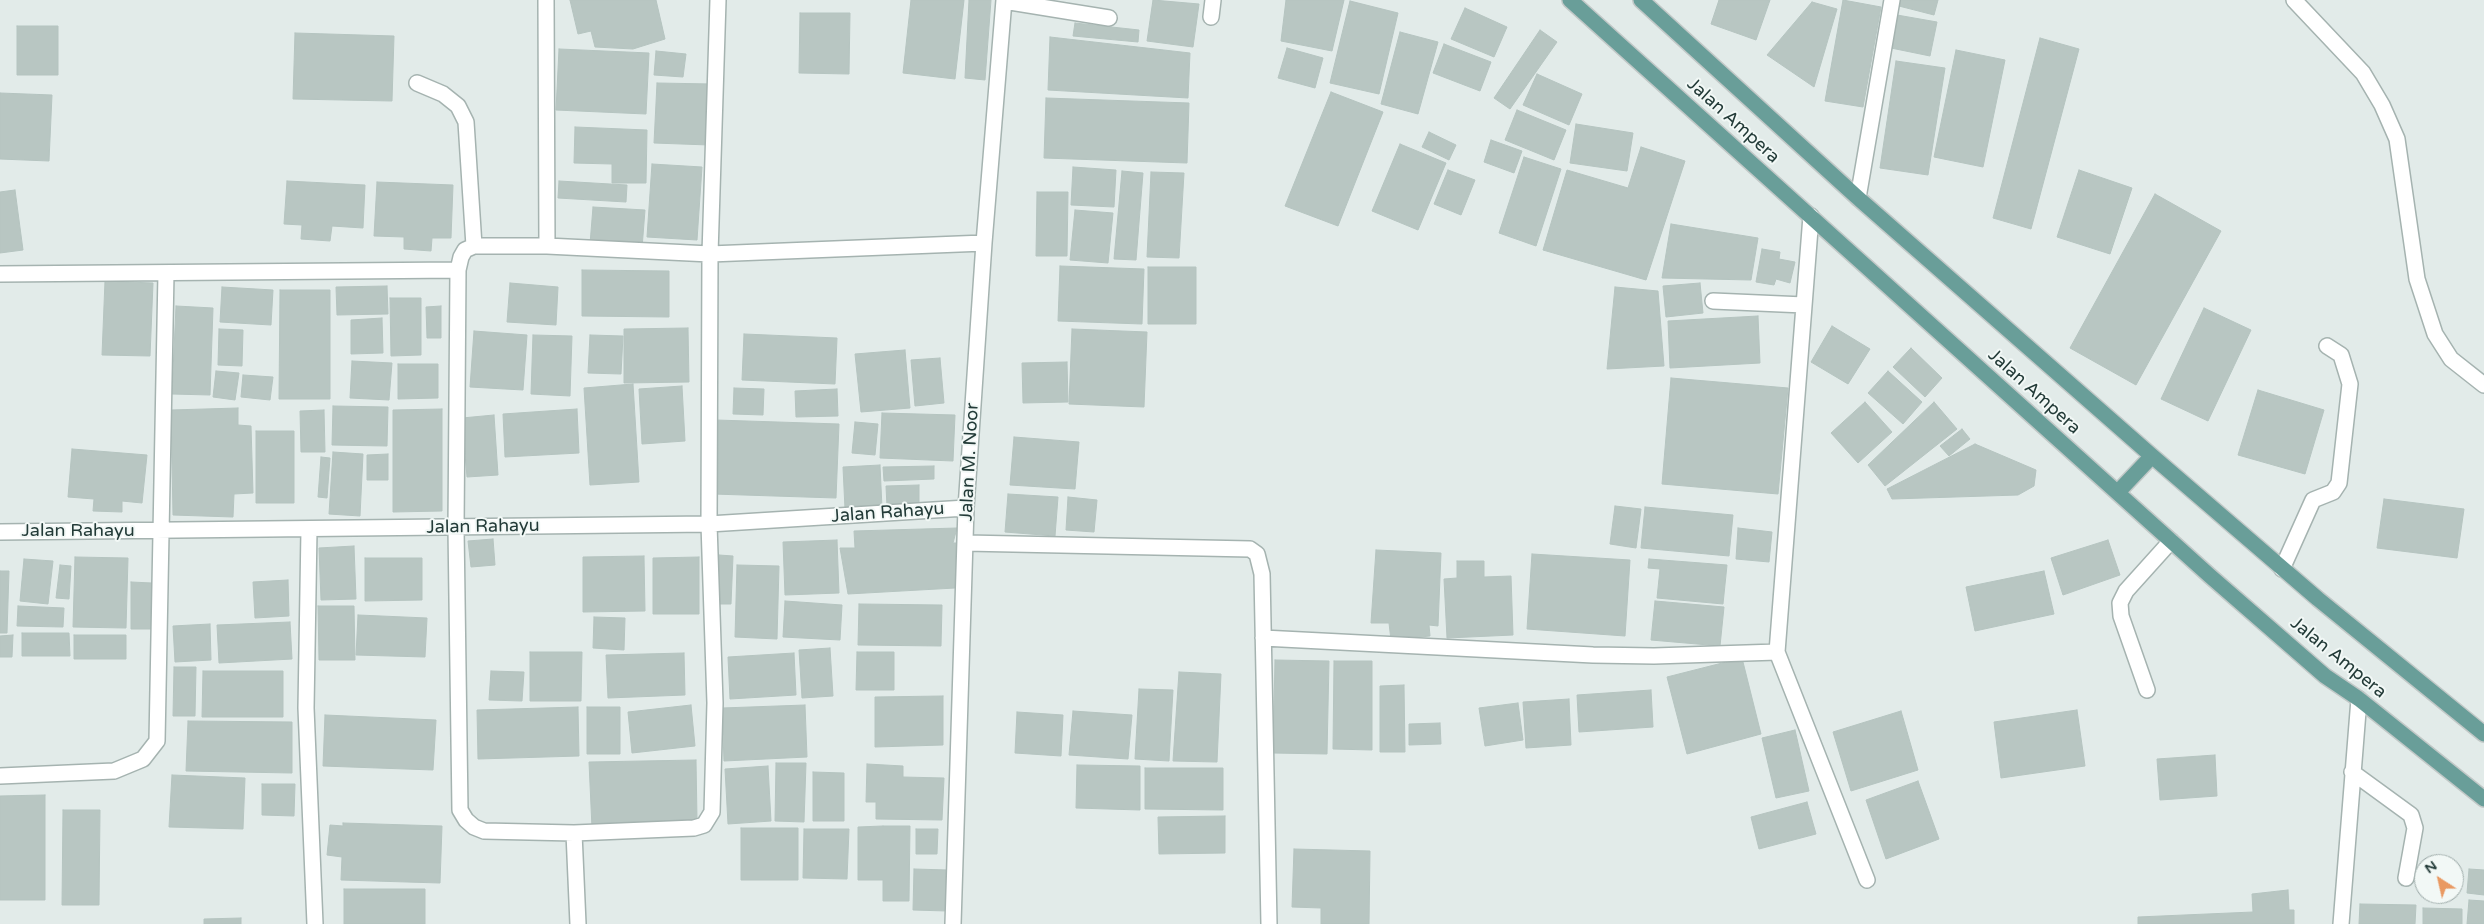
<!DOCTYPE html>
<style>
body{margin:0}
#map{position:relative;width:2484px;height:924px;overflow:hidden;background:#e2ebe9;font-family:"Varela Round",sans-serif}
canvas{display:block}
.north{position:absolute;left:2414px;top:854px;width:50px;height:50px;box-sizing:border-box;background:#f2f8f6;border:1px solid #9facaa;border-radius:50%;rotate:325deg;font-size:14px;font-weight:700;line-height:20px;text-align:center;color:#233b38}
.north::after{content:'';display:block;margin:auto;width:18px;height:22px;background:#e99962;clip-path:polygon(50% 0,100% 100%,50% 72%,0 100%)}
</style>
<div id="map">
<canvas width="2484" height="924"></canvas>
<div class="north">N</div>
</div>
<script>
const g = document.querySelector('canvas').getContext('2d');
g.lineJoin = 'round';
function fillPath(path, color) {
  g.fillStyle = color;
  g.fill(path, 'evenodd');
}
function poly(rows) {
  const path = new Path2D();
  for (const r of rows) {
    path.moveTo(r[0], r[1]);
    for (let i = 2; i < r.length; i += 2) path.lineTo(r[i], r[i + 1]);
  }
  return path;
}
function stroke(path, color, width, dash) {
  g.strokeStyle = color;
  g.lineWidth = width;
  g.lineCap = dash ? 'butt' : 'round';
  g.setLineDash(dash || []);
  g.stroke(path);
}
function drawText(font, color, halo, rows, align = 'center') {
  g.font = font + ' "Varela Round",sans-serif';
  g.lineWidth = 4;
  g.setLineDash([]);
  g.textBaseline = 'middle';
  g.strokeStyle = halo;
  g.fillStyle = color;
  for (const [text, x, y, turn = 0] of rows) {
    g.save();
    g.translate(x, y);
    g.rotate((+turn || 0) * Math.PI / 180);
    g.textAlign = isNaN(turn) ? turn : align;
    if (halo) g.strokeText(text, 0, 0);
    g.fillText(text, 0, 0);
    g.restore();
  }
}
const building = poly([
 [570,0,656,0,665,39,633,49,595,47,591,31,578,34,570,0],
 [911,0,964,0,955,79,903,73,911,0],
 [969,0,991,0,985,80,965,78,969,0],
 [1153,0,1199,4,1193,47,1147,41,1153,0],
 [1286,0,1344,0,1332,51,1281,41,1286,0],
 [1719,0,1770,0,1756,40,1711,24,1719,0],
 [1843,0,1881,7,1863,107,1825,101,1843,0],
 [1896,0,1938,0,1934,15,1895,5,1896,0],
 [1350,1,1398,13,1379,94,1330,83,1350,1],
 [1812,2,1837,9,1814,87,1767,55,1812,2],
 [1465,8,1507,27,1494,57,1451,39,1465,8],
 [800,13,850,13,849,74,799,73,800,13],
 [1897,15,1937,22,1930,56,1891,48,1897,15],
 [1075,23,1139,30,1138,42,1073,36,1075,23],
 [17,26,58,26,58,75,17,75,17,26],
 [1540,30,1557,42,1510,109,1494,98,1540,30],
 [1400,32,1438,42,1418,114,1381,104,1400,32],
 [295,33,394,36,392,101,293,99,295,33],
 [1050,37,1190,53,1188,98,1048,90,1050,37],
 [2040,38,2079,49,2031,229,1993,218,2040,38],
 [1444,44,1491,62,1480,91,1433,73,1444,44],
 [1287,48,1323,58,1315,88,1278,78,1287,48],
 [559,49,649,53,646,114,556,110,559,49],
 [1956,50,2005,60,1983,167,1934,157,1956,50],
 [656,51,686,54,683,77,654,75,656,51],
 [1896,61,1945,68,1928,175,1880,168,1896,61],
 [1537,74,1582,94,1569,125,1523,105,1537,74],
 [657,83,712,84,709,145,654,143,657,83],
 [1331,92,1383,112,1338,226,1285,206,1331,92],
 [0,93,52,95,49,161,0,159,0,93],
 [1046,98,1189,103,1187,163,1044,158,1046,98],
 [1517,110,1566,130,1554,160,1505,140,1517,110],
 [1576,124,1633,133,1627,171,1570,163,1576,124],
 [575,127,647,130,646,183,612,183,612,164,574,163,575,127],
 [1429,132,1456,145,1449,160,1422,147,1429,132],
 [1491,140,1522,151,1514,173,1484,162,1491,140],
 [1400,144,1446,163,1418,230,1372,211,1400,144],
 [1641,147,1685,161,1646,280,1543,250,1567,170,1628,188,1641,147],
 [1524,157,1561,169,1536,246,1499,233,1524,157],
 [652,164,702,167,697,240,647,237,652,164],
 [1073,167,1116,170,1114,207,1071,205,1073,167],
 [1448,170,1475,180,1461,215,1434,204,1448,170],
 [2079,170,2132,188,2110,254,2057,237,2079,170],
 [1122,171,1143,173,1136,260,1114,259,1122,171],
 [1151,172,1184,173,1179,258,1147,257,1151,172],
 [287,181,365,185,363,228,332,226,330,241,301,239,302,225,284,224,287,181],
 [559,181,627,185,626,202,558,198,559,181],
 [377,182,453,185,451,238,432,238,431,251,404,249,404,237,374,236,377,182],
 [15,190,23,250,0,253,0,192,15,190],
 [1037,192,1068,192,1067,256,1036,256,1037,192],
 [2155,194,2221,231,2136,385,2070,348,2155,194],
 [593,207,645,210,642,248,590,244,593,207],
 [1075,210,1113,213,1108,263,1070,260,1075,210],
 [1671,224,1758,238,1751,280,1662,278,1671,224],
 [1762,249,1780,252,1779,259,1795,262,1790,283,1776,279,1774,285,1756,282,1762,249],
 [1060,266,1144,269,1142,324,1058,321,1060,266],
 [1148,267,1196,267,1196,324,1148,324,1148,267],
 [582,270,669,271,669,317,582,316,582,270],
 [105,281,153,283,150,356,102,355,105,281],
 [510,283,558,287,556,325,507,322,510,283],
 [1700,283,1703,313,1666,317,1663,286,1700,283],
 [387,286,388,314,337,315,336,287,387,286],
 [222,287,273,290,271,325,220,322,222,287],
 [1615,287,1658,291,1664,366,1607,369,1615,287],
 [280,290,330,290,330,399,279,399,280,290],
 [390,298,421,298,421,355,391,356,390,298],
 [176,306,213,308,210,395,172,394,176,306],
 [441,306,441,338,427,338,426,307,441,306],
 [2204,308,2251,330,2208,421,2161,399,2204,308],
 [1758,316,1760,363,1670,368,1668,321,1758,316],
 [382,318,383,353,351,354,351,320,382,318],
 [1832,326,1870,349,1848,384,1811,362,1832,326],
 [688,328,689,382,624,383,624,329,688,328],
 [219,329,243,330,242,366,218,365,219,329],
 [1072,329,1147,332,1144,407,1069,404,1072,329],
 [474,331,527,335,523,390,470,387,474,331],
 [744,334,837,338,835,384,742,380,744,334],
 [533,335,572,336,570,396,531,394,533,335],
 [590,335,623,336,621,374,588,373,590,335],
 [1911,348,1942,378,1925,397,1893,367,1911,348],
 [905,350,910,408,861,412,855,354,905,350],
 [940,358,944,403,915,406,911,360,940,358],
 [352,361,392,363,389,400,350,398,352,361],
 [1067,362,1068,402,1023,403,1022,363,1067,362],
 [398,364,438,364,438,398,398,399,398,364],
 [216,371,239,373,235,400,213,397,216,371],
 [1888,371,1922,402,1903,424,1868,393,1888,371],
 [243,375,273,377,270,400,241,397,243,375],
 [1671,378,1788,388,1778,494,1662,484,1671,378],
 [633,384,639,482,590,485,584,388,633,384],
 [682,386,685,441,642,444,639,389,682,386],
 [734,388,764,389,763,415,733,414,734,388],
 [837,389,838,416,796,417,795,391,837,389],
 [2258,390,2324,410,2305,474,2238,455,2258,390],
 [1865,402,1892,432,1858,463,1831,433,1865,402],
 [1934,402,1957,429,1885,486,1868,465,1934,402],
 [333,406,388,407,387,446,332,445,333,406],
 [238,408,238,425,251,426,253,493,234,494,233,517,173,515,171,410,238,408],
 [442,409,442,511,393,512,393,410,442,409],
 [577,409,579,453,505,457,503,414,577,409],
 [324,410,325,452,301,452,300,411,324,410],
 [882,413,955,415,953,461,880,458,882,413],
 [494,415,498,475,467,477,462,418,494,415],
 [716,420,839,424,836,498,713,494,716,420],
 [855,422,878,424,875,455,852,453,855,422],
 [1962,429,1970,439,1949,456,1940,446,1962,429],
 [256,431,294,431,294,503,256,503,256,431],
 [1014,437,1079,442,1075,489,1010,485,1014,437],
 [1975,444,2036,470,2034,486,2018,495,1892,499,1887,489,1975,444],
 [72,449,147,455,142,503,122,501,122,512,93,511,94,499,68,497,72,449],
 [333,452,363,454,360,516,329,514,333,452],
 [388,454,388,480,367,480,367,455,388,454],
 [321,457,330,458,327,498,318,497,321,457],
 [880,465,882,508,845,509,843,467,880,465],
 [934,466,934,479,884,481,883,467,934,466],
 [919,485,919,506,887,507,886,486,919,485],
 [1008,494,1058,497,1055,536,1005,532,1008,494],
 [1068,497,1097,500,1094,532,1066,530,1068,497],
 [2384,499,2464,509,2457,558,2377,548,2384,499],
 [1615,506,1641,509,1636,548,1610,544,1615,506],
 [1645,507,1733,515,1729,556,1641,548,1645,507],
 [957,528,953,543,960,543,955,588,848,594,840,548,855,548,854,531,957,528],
 [1738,528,1772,532,1769,562,1736,559,1738,528],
 [493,539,495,565,471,567,468,541,493,539],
 [837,540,839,593,785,595,783,542,837,540],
 [2108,540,2120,575,2063,595,2051,558,2108,540],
 [354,546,356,599,321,600,319,548,354,546],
 [1376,550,1441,553,1438,626,1429,625,1430,636,1391,640,1389,623,1371,623,1376,550],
 [1532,554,1630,560,1625,636,1527,629,1532,554],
 [719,555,733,556,731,604,718,604,719,555],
 [644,556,645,611,583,612,583,557,644,556],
 [75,557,128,558,126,628,73,627,75,557],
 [699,557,699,614,653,614,653,558,699,557],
 [365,558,422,558,422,600,365,601,365,558],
 [24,559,53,561,48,604,20,601,24,559],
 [1649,559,1727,565,1723,604,1657,598,1660,569,1648,568,1649,559],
 [1457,561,1484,561,1484,577,1511,576,1513,635,1447,638,1444,579,1457,578,1457,561],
 [60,565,71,566,69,599,56,598,60,565],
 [737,565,779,566,777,639,735,637,737,565],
 [0,571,9,571,7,633,0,633,0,571],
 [2044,571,2054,614,1975,631,1966,587,2044,571],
 [288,580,289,616,255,618,253,582,288,580],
 [131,582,152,583,151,629,131,629,131,582],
 [785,601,842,605,840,640,783,637,785,601],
 [1655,601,1724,607,1720,646,1651,640,1655,601],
 [859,604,942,605,941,646,858,645,859,604],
 [18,606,64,608,63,627,17,626,18,606],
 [318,606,354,606,355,660,319,660,318,606],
 [358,615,427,618,425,657,356,655,358,615],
 [594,617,625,618,624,650,593,648,594,617],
 [290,622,292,659,219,663,217,625,290,622],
 [210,624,211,660,175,662,173,626,210,624],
 [22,633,69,633,70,656,22,656,22,633],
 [13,635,12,657,0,657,0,636,13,635],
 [74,635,126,635,126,659,74,659,74,635],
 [830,648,833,696,802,698,799,650,830,648],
 [530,652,582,652,581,701,530,701,530,652],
 [857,652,894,652,894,690,856,690,857,652],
 [684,653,685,695,608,698,606,655,684,653],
 [794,653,796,695,730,699,728,657,794,653],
 [1742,658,1761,734,1687,754,1667,677,1742,658],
 [1275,660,1329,661,1327,754,1273,753,1275,660],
 [1334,661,1372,661,1372,750,1333,749,1334,661],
 [174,667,196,667,195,716,173,716,174,667],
 [203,671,283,671,283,717,202,717,203,671],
 [491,671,524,672,522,701,489,700,491,671],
 [1179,672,1221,674,1217,762,1173,761,1179,672],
 [1404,685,1405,752,1380,752,1380,686,1404,685],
 [1139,689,1173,690,1169,761,1135,759,1139,689],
 [1651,690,1653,727,1579,732,1577,695,1651,690],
 [943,696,943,745,875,747,875,697,943,696],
 [1569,699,1571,745,1526,748,1523,702,1569,699],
 [1518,703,1523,740,1485,746,1479,708,1518,703],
 [691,705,695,746,632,753,628,712,691,705],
 [805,705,807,757,724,761,722,708,805,705],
 [578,707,579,756,478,759,477,710,578,707],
 [587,707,620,707,620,754,587,754,587,707],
 [2077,710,2085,766,2001,778,1994,722,2077,710],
 [1073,711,1132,715,1128,759,1069,755,1073,711],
 [1901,711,1918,770,1851,791,1833,732,1901,711],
 [1017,712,1063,715,1061,756,1015,753,1017,712],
 [325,715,436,720,433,770,323,766,325,715],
 [188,721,292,722,292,773,186,771,188,721],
 [1440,723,1441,744,1409,745,1409,724,1440,723],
 [1795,730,1809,791,1776,798,1762,738,1795,730],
 [2215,755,2217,796,2160,800,2157,759,2215,755],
 [696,760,697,820,592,828,589,762,696,760],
 [776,763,806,763,804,822,775,821,776,763],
 [867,764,903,766,903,777,944,778,942,820,876,819,876,802,866,802,867,764],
 [1077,765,1140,766,1140,810,1076,808,1077,765],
 [768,766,771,821,728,824,725,769,768,766],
 [1145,768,1223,768,1223,810,1145,809,1145,768],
 [813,772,844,773,844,821,813,821,813,772],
 [172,775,245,778,243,829,169,827,172,775],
 [1918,781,1939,839,1886,859,1866,800,1918,781],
 [262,784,295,784,294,816,262,815,262,784],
 [45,795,45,900,0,900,0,796,45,795],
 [1807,802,1816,834,1759,849,1751,817,1807,802],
 [63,810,100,810,99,905,62,905,63,810],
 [1225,816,1225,853,1159,854,1158,817,1225,816],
 [343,823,442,826,440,883,341,880,342,857,327,855,330,825,343,826,343,823],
 [883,826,910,826,909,901,883,901,883,880,858,880,858,827,883,826],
 [741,828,798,828,798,880,741,880,741,828],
 [804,829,849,829,847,879,803,878,804,829],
 [916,829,938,829,937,854,916,854,916,829],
 [1294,849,1370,851,1369,924,1321,924,1321,908,1292,907,1294,849],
 [914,869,948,870,947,911,913,910,914,869],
 [2469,869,2484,870,2484,895,2467,893,2469,869],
 [344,889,425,889,425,924,344,924,344,889],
 [2288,890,2289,910,2294,910,2294,924,2138,924,2138,917,2253,912,2252,894,2288,890],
 [2469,900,2484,901,2484,924,2467,924,2469,900],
 [2360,904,2416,905,2415,924,2359,924,2360,904],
 [2423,908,2462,909,2462,924,2423,924,2423,908],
 [241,918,241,924,204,924,204,919,241,918]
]);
fillPath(building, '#b8c6c2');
stroke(building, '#b5c4c0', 1);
const street = poly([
 [546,0,547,246],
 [2294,0,2363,73,2382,105,2397,139,2417,279,2435,334,2451,359,2484,385],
 [1004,1,1109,18],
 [1211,17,1213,0],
 [417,83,443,94,458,106,466,122,474,246],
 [1858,198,1892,0],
 [1811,216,1777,652,1867,880],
 [0,274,458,270],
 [1713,301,1804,305],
 [309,530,306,708,315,924],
 [0,532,709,524,966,508],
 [966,543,1250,549,1257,554,1262,574,1269,924],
 [2282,569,2313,500,2333,492,2339,483,2350,384,2341,355,2327,346],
 [1263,638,1593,655,1654,656,1777,652],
 [2147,690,2121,616,2120,603,2126,591,2171,541],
 [2352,772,2411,815,2415,828,2406,878],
 [0,776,114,771,143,759,157,741,166,273],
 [574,833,694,828,704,825,712,812,715,703,709,524,710,254,718,0],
 [578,924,574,833,484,831,474,827,466,820,460,810,456,528,458,270,461,257,465,250,474,246,547,246,710,254,984,243],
 [953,924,966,508,984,243,1004,0],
 [2341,924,2359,699]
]);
const primary = poly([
 [1570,0,2210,576,2325,676,2359,699,2484,799],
 [1641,0,1858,198,2152,456,2318,599,2484,734],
 [2118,492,2152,456]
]);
stroke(street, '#a5b3b0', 18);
stroke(primary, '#c1c8c7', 18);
stroke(street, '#fff', 15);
stroke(primary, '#699e99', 15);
drawText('18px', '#233b38', '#f2f8f6', [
 ["Jalan Ampera",1733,121,42],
 ["Jalan Ampera",2034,392,42],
 ["Jalan M. Noor",970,462,-87],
 ["Jalan Rahayu",888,513,-4],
 ["Jalan Rahayu",483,527,-1],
 ["Jalan Rahayu",78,531],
 ["Jalan Ampera",2338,658,39]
]);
</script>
